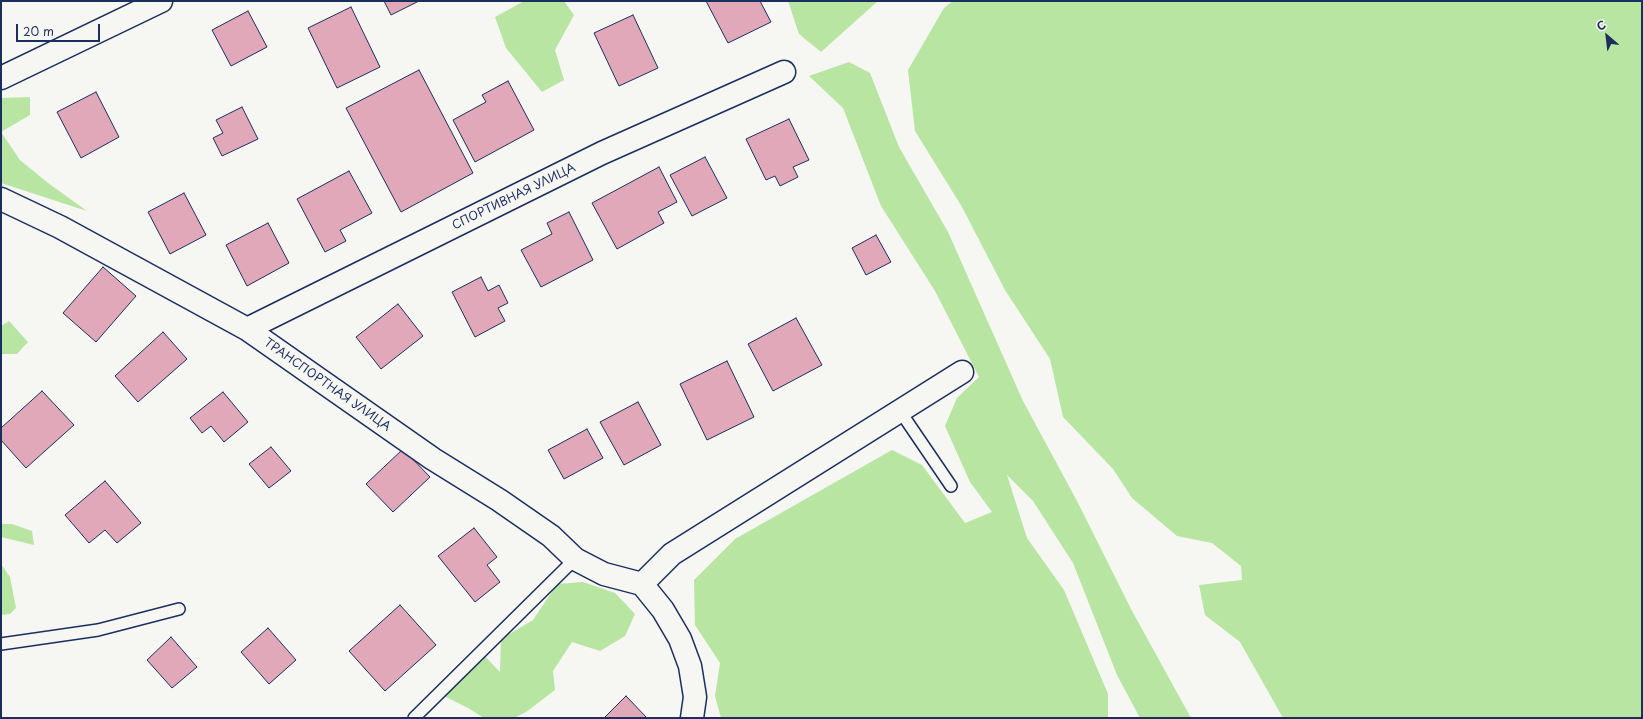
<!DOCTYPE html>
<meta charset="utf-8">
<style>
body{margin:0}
#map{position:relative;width:1643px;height:719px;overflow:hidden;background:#f6f6f2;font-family:"Playpen Sans",sans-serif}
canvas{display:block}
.frame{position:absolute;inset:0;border:2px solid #1b2f5e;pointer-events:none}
.north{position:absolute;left:1587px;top:16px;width:40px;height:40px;-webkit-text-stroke:3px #f6f6f2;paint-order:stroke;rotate:332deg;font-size:11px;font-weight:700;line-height:16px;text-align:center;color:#1b2f5e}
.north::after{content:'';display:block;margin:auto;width:14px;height:18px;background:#1b2f5e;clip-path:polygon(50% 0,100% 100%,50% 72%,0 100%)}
.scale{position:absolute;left:16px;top:24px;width:84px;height:18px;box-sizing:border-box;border:2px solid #1b2f5e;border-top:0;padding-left:5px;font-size:12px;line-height:14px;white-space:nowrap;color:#1b2f5e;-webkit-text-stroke:3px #f6f6f2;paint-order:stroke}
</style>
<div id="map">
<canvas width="1643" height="719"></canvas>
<div class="frame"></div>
<div class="north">С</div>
<div class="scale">20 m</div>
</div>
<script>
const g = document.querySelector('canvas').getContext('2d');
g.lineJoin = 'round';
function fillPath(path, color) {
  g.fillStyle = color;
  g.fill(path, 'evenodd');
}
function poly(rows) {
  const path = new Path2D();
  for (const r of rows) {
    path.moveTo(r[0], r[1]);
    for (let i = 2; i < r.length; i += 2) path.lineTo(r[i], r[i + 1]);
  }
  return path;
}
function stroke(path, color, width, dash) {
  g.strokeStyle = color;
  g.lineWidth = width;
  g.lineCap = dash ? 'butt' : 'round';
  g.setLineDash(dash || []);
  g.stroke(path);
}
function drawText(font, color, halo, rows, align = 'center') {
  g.font = font + ' "Playpen Sans",sans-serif';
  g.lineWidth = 3;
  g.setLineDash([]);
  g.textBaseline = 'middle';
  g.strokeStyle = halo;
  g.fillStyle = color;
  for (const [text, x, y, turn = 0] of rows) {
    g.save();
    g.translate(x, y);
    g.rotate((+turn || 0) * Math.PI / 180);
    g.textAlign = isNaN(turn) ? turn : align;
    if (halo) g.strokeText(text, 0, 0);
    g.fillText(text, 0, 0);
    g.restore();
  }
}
fillPath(poly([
 [524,1,564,1,574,15,555,50,564,80,542,92,506,48,495,17],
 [788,1,878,1,821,52,799,34],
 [953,1,1642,1,1642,718,1283,718,1240,642,1205,615,1199,585,1242,580,1241,566,1212,543,1177,536,1132,498,1113,469,1063,417,1050,359,1005,290,962,207,915,131,908,70,944,8],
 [849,62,870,73,899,147,948,232,1023,401,1077,501,1131,609,1191,718,1140,718,1117,675,1073,563,1033,501,1007,475,1027,538,1064,590,1108,694,1108,718,721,718,715,696,720,663,695,625,694,580,735,539,892,450,922,465,965,523,992,512,970,482,945,426,957,398,979,377,935,291,881,206,843,108,809,76],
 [30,97,30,115,1,132,20,160,48,183,87,211,1,183,1,98],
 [9,321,28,342,17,354,1,354,1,326],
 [1,524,12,524,32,531,34,545,1,537],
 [1,564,10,577,16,608,10,614,1,615],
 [583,582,615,593,635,614,625,636,600,651,572,642,553,671,555,690,526,712,514,718,484,718,468,708,444,696,477,648,500,672,501,639,533,620,557,584]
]), '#b9e5a2');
const building = poly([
 [384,1,419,1,391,15,384,1],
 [706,1,760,1,771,22,728,43,706,1],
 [351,7,380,67,337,88,308,28,351,7],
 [248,11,267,47,231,66,212,30,248,11],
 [633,15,658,68,619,86,594,33,633,15],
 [419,70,473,173,401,212,346,108,419,70],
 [508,81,534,130,475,162,453,120,486,102,482,95,508,81],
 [96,92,119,137,81,158,57,112,96,92],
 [242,107,258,139,222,156,213,138,223,133,216,120,242,107],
 [789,119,809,160,793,167,798,177,780,186,775,176,766,180,746,139,789,119],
 [705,157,727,198,692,216,670,175,705,157],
 [659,167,677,202,658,212,664,223,617,249,592,203,659,167],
 [349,171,372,213,340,230,346,241,325,252,297,199,349,171],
 [184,193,206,235,170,254,148,212,184,193],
 [569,212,593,260,541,287,521,250,552,234,547,223,569,212],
 [268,223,289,263,247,286,226,245,268,223],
 [876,235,891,262,866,275,852,248,876,235],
 [103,267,136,296,96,342,63,313,103,267],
 [481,277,488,291,499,285,508,303,498,308,505,321,475,337,452,292,481,277],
 [398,304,423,336,381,369,356,337,398,304],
 [796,318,822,365,773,391,748,344,796,318],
 [163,332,187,359,138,402,115,376,163,332],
 [727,361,754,417,707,440,680,384,727,361],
 [42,391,74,425,26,468,1,440,1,428,42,391],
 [223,392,248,422,224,442,211,426,202,433,190,418,223,392],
 [638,402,661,445,624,465,600,422,638,402],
 [587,429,603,458,564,479,548,450,587,429],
 [271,447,291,471,269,488,249,464,271,447],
 [403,449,430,477,393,512,366,484,403,449],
 [105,481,141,523,117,543,105,530,89,543,65,515,105,481],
 [474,528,497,557,487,565,500,582,475,602,438,556,474,528],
 [400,605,436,645,385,691,349,651,400,605],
 [268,628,296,660,269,684,241,652,268,628],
 [171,637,197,667,172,688,147,660,171,637],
 [626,696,647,718,604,718,626,696]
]);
fillPath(building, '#e0a8b9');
stroke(building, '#1b2f5e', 1);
const service = poly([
 [900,411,951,486],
 [1,644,98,630,179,609],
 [414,718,575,559]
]);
const minor = poly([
 [1,78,161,1],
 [1,199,60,227,247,329,433,459,499,500,551,536,575,559,604,574,642,584],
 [247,329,602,153,784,72],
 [642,584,672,554,962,372],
 [642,584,663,610,680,639,690,666,695,697,692,718]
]);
stroke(service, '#1b2f5e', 14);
stroke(minor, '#1b2f5e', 25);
stroke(service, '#f6f6f2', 11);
stroke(minor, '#f6f6f2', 22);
drawText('12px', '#1b2f5e', '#f6f6f2', [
 ["СПОРТИВНАЯ УЛИЦА",514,197,-26],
 ["ТРАНСПОРТНАЯ УЛИЦА",327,385,35]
]);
</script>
